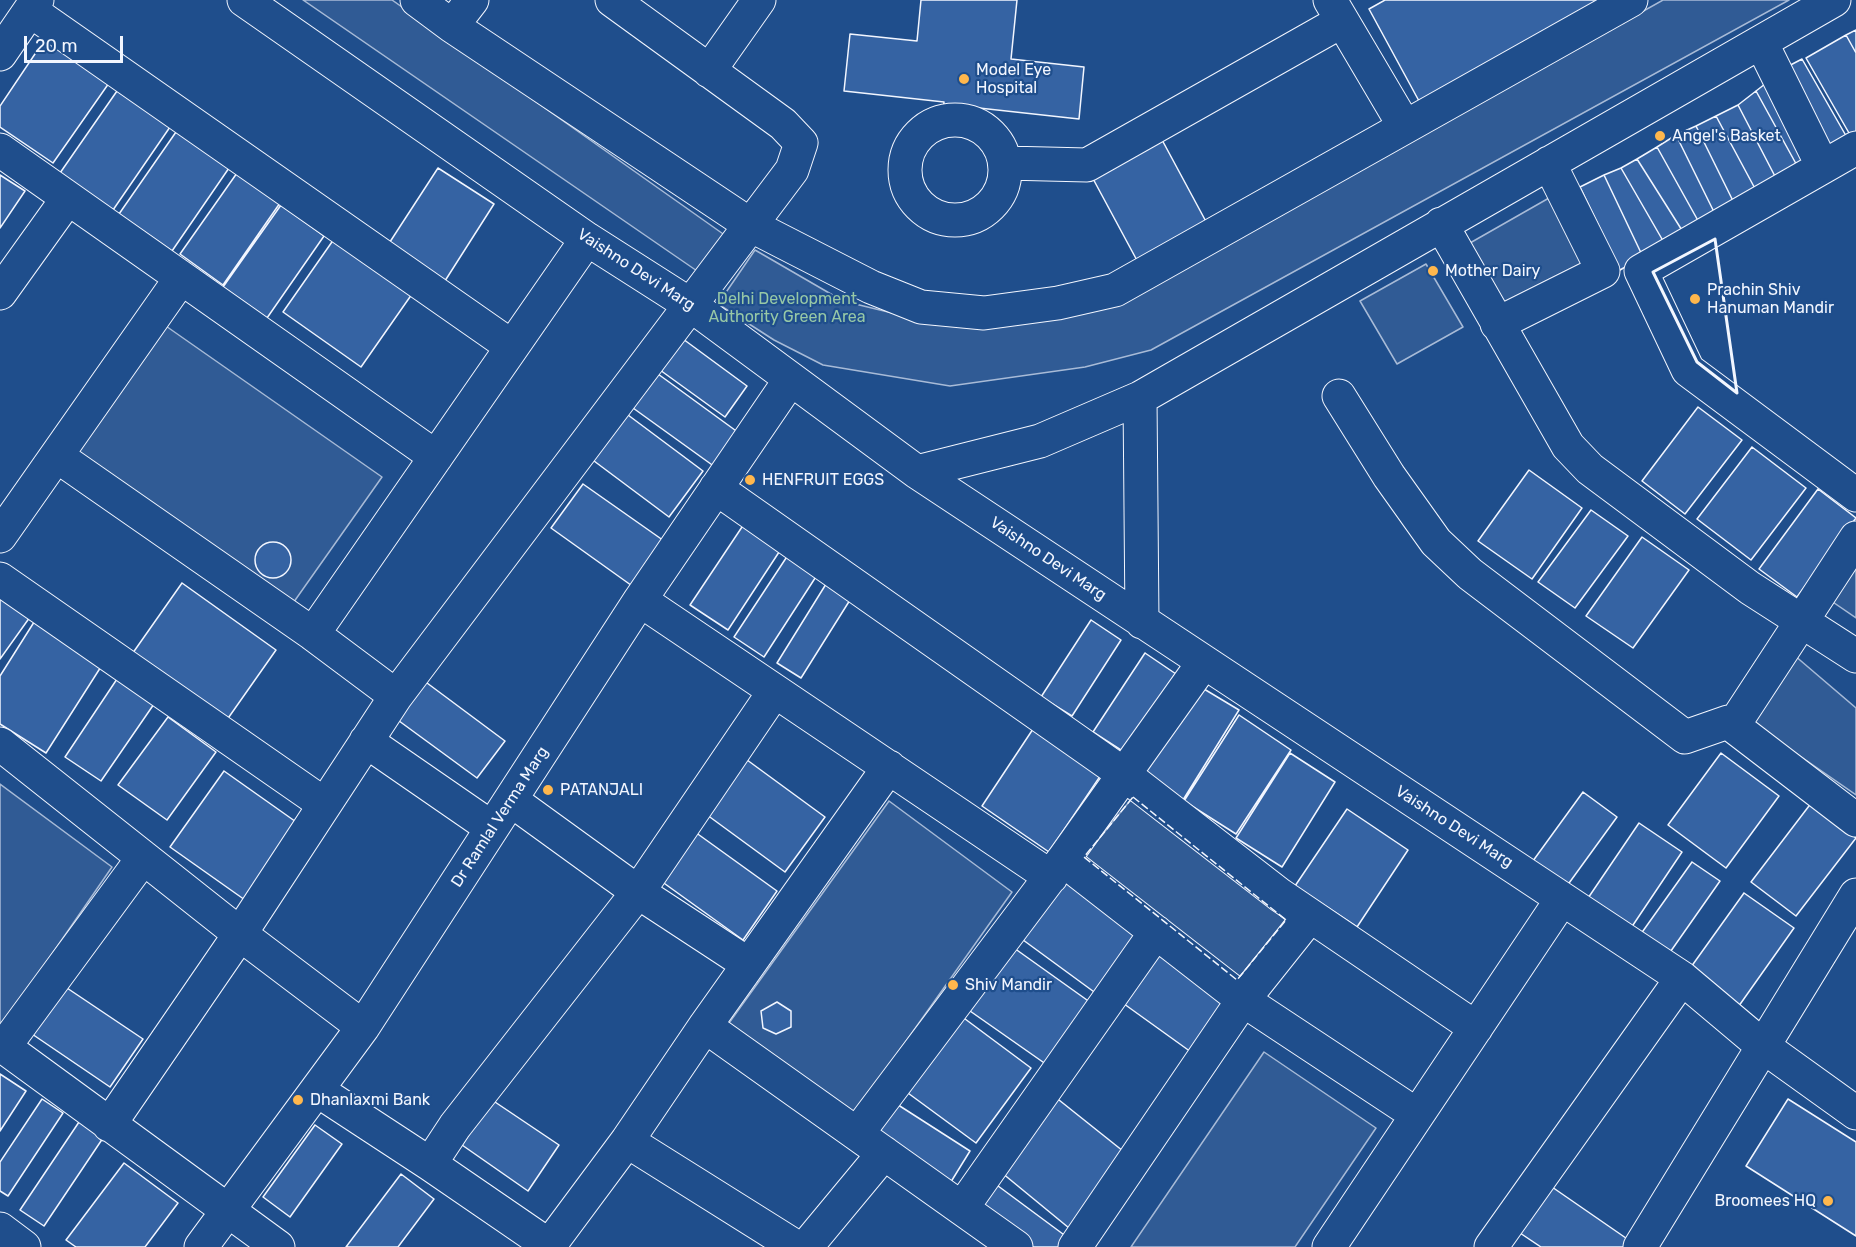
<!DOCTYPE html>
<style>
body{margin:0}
#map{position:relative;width:1856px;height:1247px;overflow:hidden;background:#1f4e8c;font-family:Rubik,sans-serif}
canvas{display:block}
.scale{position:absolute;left:24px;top:36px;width:99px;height:27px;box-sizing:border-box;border:3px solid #f2f6ff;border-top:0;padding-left:8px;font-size:18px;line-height:21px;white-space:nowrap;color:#f2f6ff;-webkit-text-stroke:4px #1f4e8c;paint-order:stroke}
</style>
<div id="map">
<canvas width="1856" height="1247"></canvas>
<div class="scale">20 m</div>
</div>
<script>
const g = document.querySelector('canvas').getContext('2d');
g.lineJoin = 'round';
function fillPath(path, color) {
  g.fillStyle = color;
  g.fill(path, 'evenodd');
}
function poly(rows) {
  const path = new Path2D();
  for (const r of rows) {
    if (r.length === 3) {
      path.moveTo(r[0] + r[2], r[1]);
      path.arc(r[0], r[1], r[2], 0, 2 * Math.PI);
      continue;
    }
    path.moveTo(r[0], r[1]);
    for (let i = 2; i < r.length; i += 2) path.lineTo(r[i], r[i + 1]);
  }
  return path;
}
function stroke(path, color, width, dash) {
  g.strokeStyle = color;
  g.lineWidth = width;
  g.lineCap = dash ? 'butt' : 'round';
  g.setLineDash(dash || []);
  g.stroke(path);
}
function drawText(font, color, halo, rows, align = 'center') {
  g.font = font + ' Rubik,sans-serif';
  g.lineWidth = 4.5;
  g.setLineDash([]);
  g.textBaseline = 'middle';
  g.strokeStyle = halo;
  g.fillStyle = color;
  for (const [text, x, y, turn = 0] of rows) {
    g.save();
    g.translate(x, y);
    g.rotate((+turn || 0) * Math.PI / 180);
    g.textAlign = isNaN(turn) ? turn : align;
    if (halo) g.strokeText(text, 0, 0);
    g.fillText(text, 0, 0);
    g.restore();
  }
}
const built = poly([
 [303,0,392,0,726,236,700,273,303,0],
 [1663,0,1789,0,1151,350,1085,367,950,386,823,365,774,340,718,304,755,250,843,301,917,319,1134,297,1663,0],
 [1549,198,1585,262,1506,306,1470,243,1549,198],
 [1426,264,1463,327,1397,364,1360,301,1426,264],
 [163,324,382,477,291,606,73,453,163,324],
 [1856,556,1856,618,1824,596,1856,556],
 [1794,655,1856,708,1856,795,1745,718,1794,655],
 [0,784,112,867,3,1025,0,1023,0,784],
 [1133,797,1286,920,1237,980,1084,857,1133,797],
 [889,801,1012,892,855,1113,729,1023,889,801],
 [1264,1052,1376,1128,1295,1247,1131,1247,1264,1052]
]);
fillPath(built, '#305b95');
stroke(built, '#a8bbd7', 1.5);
const building = poly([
 [921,0,1017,0,1011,59,1084,67,1079,119,979,108,976,136,941,132,944,102,844,91,850,34,917,41,921,0],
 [1385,0,1604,0,1419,101,1369,9,1385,0],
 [1856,30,1856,53,1846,35,1856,30],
 [1846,35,1856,53,1856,138,1853,140,1806,58,1846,35],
 [45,39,109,83,53,163,0,127,0,106,45,39],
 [1802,59,1849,141,1825,155,1779,71,1802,59],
 [1774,77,1816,162,1800,171,1756,91,1774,77],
 [117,91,170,127,113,210,60,173,117,91],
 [1756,91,1800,171,1779,184,1738,105,1756,91],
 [1738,105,1779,184,1759,196,1716,116,1738,105],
 [1716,116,1759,196,1737,209,1696,126,1716,116],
 [1696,126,1737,209,1717,218,1676,135,1696,126],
 [176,132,229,168,172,251,119,214,176,132],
 [1676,135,1717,218,1701,226,1657,147,1676,135],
 [1161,138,1210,229,1140,266,1091,175,1161,138],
 [1657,147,1701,226,1685,235,1637,159,1657,147],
 [1637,159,1685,235,1666,246,1621,168,1637,159],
 [438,168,494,204,443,284,386,248,438,168],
 [1621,168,1666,246,1643,257,1604,175,1621,168],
 [237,173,280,203,223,285,180,254,237,173],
 [0,175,25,191,0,228,0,175],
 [1604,175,1643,257,1620,270,1580,187,1604,175],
 [281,205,324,236,267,318,223,287,281,205],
 [334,239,412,294,361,367,283,312,334,239],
 [683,339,747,386,725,417,660,370,683,339],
 [658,374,739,433,715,467,633,408,658,374],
 [1698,407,1742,440,1685,514,1642,481,1698,407],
 [620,409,703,471,669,517,586,455,620,409],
 [1752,447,1806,488,1751,560,1697,519,1752,447],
 [1529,470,1582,508,1532,579,1478,541,1529,470],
 [583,484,667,543,635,588,551,528,583,484],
 [1818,489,1856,518,1797,597,1759,569,1818,489],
 [1591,510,1628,536,1575,608,1538,582,1591,510],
 [746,521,783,546,728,630,690,605,746,521],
 [1642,537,1689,570,1633,648,1586,616,1642,537],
 [273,560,18],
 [790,552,819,572,764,657,734,637,790,552],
 [831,576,855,592,801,678,777,663,831,576],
 [182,583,276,650,224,724,130,657,182,583],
 [0,595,30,617,0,659,0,595],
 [36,619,104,662,46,753,0,724,0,676,36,619],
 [1091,620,1121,640,1072,716,1041,697,1091,620],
 [1145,653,1176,674,1124,752,1093,732,1145,653],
 [117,679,154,704,101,781,65,757,117,679],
 [423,680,505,741,477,778,395,718,423,680],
 [1194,683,1239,710,1183,800,1138,772,1194,683],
 [1239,715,1291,750,1236,834,1184,801,1239,715],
 [168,717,216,752,167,820,118,785,168,717],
 [1037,723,1105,769,1049,852,982,806,1037,723],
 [1290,753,1335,782,1282,867,1236,838,1290,753],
 [1721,753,1779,796,1726,868,1668,825,1721,753],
 [743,757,825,817,785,872,703,812,743,757],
 [224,771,299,824,245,900,170,847,224,771],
 [1583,792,1617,817,1564,890,1530,865,1583,792],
 [1812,802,1856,838,1796,916,1751,882,1812,802],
 [1347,809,1408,850,1357,927,1295,886,1347,809],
 [1639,823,1682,852,1627,934,1584,904,1639,823],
 [695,832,777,891,743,940,661,881,695,832],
 [1692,862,1720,881,1666,958,1638,938,1692,862],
 [1064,875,1146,936,1101,997,1019,937,1064,875],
 [1744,893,1794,928,1736,1010,1686,974,1744,893],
 [1155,937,1233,993,1191,1052,1113,996,1155,937],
 [1014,948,1094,1005,1050,1067,970,1011,1014,948],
 [64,986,143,1039,110,1087,32,1034,64,986],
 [777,1002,791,1011,791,1027,776,1034,763,1028,761,1011,777,1002],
 [953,1010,1031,1068,976,1143,897,1085,953,1010],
 [0,1074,26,1091,0,1131,0,1074],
 [1054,1096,1128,1155,1069,1228,996,1168,1054,1096],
 [42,1099,63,1113,8,1196,0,1191,0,1162,42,1099],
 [1788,1099,1856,1142,1856,1236,1746,1166,1788,1099],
 [492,1100,559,1145,528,1191,462,1145,492,1100],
 [892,1101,970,1151,949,1185,871,1135,892,1101],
 [79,1122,103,1138,44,1226,20,1210,79,1122],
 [315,1125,342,1144,290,1217,263,1197,315,1125],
 [124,1163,178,1203,145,1247,76,1247,66,1240,124,1163],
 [401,1174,434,1199,398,1247,346,1247,401,1174],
 [990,1180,1071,1240,1066,1247,1025,1247,970,1207,990,1180],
 [1552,1187,1636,1245,1635,1247,1541,1247,1520,1233,1552,1187]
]);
fillPath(building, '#3563a3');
stroke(building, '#f2f6ff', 1.5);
const minor = poly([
 [244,0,587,239,692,306,917,472,1682,978,1764,1047,1856,1113],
 [417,0,452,26,752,226,871,287,921,307,984,313,1058,303,1115,290,1631,0],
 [1330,0,1405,127],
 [31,11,511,346],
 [452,26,472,0],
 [1761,42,1823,167],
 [0,54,37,0],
 [709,71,759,0],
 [955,170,50],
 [1856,148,1641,271,1688,370,1856,495],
 [0,150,436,457],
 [1006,163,1087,165,1342,21],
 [1441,224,1568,446,1590,469,1750,588,1856,656],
 [0,293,68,198],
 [1497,324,1603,271,1549,163],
 [1339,396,1389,476,1436,542,1470,574,1685,737,1728,722,1856,820],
 [1140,398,1142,622],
 [57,456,313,634,396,696],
 [917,472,1040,441,1140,398,1834,0],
 [716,488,1125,775,1280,895,1476,1028],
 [0,536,181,278],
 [0,579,324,804],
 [640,600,1051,877],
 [313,634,587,239],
 [1733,726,1856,538],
 [366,741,492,828],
 [0,744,240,934,363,1027],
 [511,800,638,892,748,964],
 [1063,860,1243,1000,1417,1115],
 [705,1026,1016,1247],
 [0,1044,278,1247],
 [4,1047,143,858],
 [317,1090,430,1164,551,1247],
 [109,1125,240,934,396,696,792,170,801,143,783,124,612,0],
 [857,1134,1063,860,1204,662],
 [627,1141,796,1247],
 [430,1164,455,1126,638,892,774,692],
 [962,1208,1156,932],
 [0,1229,24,1247],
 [549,1246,627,1141,705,1026,889,767],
 [201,1247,363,1027,640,600,790,380],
 [806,1247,884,1153],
 [1075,1247,1243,1000,1310,916],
 [1329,1247,1562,899],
 [1491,1247,1682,978],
 [1640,1247,1856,895]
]);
stroke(minor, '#f2f6ff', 35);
stroke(minor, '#1f4e8c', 33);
stroke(poly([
 [1133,797,1286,920,1237,980,1084,857,1133,797]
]), '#f2f6ff', 1.5, [8, 3]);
stroke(poly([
 [1715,239,1737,393,1697,362,1653,272,1715,239]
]), '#f2f6ff', 3);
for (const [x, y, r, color] of [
 [964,79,6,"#ffb74d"],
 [1660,136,6,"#ffb74d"],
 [1433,271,6,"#ffb74d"],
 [1695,299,6,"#ffb74d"],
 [750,480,6,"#ffb74d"],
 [548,790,6,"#ffb74d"],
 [953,985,6,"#ffb74d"],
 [298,1100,6,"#ffb74d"],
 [1828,1201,6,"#ffb74d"]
]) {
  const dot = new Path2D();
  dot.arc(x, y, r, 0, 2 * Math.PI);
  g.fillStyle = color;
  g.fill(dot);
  stroke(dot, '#1f4e8c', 2);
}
drawText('16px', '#f2f6ff', '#1f4e8c', [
 ["Model Eye",976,70],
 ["Hospital",976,88],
 ["Angel's Basket",1672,136],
 ["Mother Dairy",1445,271],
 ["Prachin Shiv",1707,290],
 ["Hanuman Mandir",1707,308],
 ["HENFRUIT EGGS",762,480],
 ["PATANJALI",560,790],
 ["Shiv Mandir",965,985],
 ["Dhanlaxmi Bank",310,1100],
 ["Broomees HQ",1816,1201,"right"]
], 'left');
drawText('16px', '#f2f6ff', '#1f4e8c', [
 ["Vaishno Devi Marg",636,270,33],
 ["Vaishno Devi Marg",1048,559,34],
 ["Dr Ramlal Verma Marg",500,817,-57],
 ["Vaishno Devi Marg",1454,827,33]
]);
drawText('16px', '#97c8a6', '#1f4e8c', [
 ["Delhi Development",787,299],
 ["Authority Green Area",787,317]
]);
</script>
